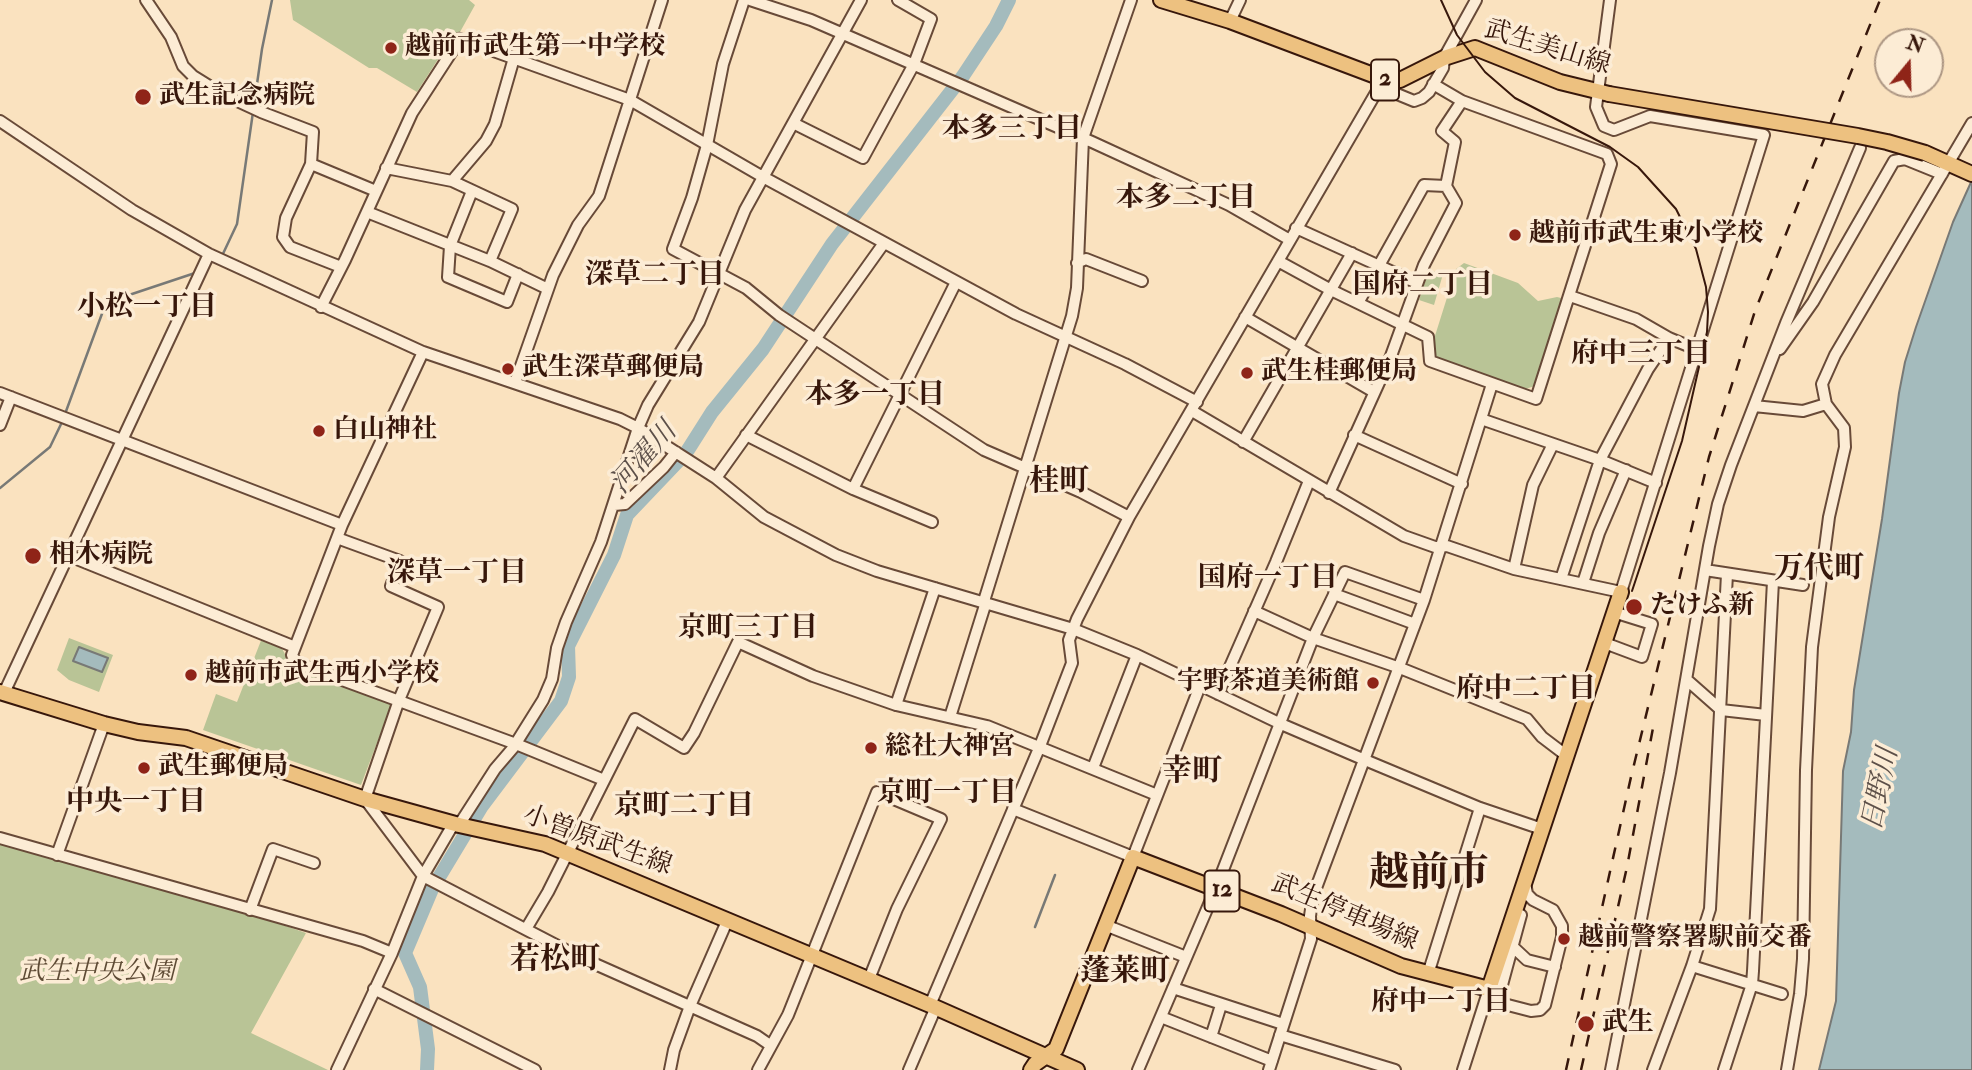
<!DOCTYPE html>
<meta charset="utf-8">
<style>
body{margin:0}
#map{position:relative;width:1972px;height:1070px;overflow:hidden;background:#fae2bf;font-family:"IM FELL Double Pica",serif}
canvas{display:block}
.north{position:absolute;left:1874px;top:28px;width:70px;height:70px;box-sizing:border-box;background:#fcecd5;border:2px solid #ad9784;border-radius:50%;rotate:19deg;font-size:19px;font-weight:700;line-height:28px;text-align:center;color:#37170b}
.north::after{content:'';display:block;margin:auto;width:24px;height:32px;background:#8f2418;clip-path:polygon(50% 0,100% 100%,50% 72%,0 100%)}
</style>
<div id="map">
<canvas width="1972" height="1070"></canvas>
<div class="north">N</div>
</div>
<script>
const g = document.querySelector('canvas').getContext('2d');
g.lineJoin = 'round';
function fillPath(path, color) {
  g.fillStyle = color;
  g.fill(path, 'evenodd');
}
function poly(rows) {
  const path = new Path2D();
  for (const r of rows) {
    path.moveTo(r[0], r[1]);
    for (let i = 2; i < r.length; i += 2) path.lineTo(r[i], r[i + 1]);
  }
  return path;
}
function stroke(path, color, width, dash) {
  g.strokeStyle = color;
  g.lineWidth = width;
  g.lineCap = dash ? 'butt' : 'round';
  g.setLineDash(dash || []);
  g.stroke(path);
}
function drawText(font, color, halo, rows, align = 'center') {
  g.font = font + ' "IM FELL Double Pica","Noto Serif JP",serif';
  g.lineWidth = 7;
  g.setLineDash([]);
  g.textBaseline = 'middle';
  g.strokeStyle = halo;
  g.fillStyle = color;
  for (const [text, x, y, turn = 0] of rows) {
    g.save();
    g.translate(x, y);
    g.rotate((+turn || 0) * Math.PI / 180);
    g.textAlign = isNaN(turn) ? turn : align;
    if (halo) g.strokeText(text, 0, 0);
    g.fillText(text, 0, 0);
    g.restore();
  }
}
fillPath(poly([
 [290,0,469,0,475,5,460,32,442,53,417,92,377,68,369,68,293,20],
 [1464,263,1518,283,1538,301,1557,297,1561,298,1563,302,1535,386,1522,390,1435,358,1434,339,1456,269],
 [1429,270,1443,274,1434,305,1419,300],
 [69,638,113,655,99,692,69,680,57,670],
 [262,638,280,645,291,665,389,701,391,706,361,785,203,730,216,694,237,702],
 [0,844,251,914,306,933,251,1033,328,1070,0,1070]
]), '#b9c496');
const water = poly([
 [1972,180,1972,1070,1819,1070,1836,1001,1843,771,1851,732,1854,690,1882,519,1899,393,1905,362,1916,327,1953,222,1972,180],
 [79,647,108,658,102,672,73,661,79,647]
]);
fillPath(water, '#a4bbbd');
stroke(water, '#787976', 2);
stroke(poly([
 [254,105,262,49,272,0],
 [221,258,237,224,253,112],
 [65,414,103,311,123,297,195,273],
 [0,488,50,447,63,420],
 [1035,927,1055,875]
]), '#787976', 2.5);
stroke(poly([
 [427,1070,428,1049,420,987,405,953,432,889,482,806,561,701,569,677,568,646,614,555,627,515,686,453,712,412,763,349,832,244,963,76,996,26,1009,0]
]), '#a4bbbd', 14);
const minor = poly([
 [146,0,171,37,183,66,193,76,222,94,261,112,313,132,311,164,376,191],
 [744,0,723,64,707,145,692,198,673,249,746,288,779,315,984,450,1081,492,1129,517],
 [750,0,811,20,1092,142,1229,205,1290,240],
 [1230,21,1240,0],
 [1380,87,1414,101,1422,98,1429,92,1443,68,1444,58,1476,0],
 [0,121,132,210,209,254,423,352,620,419,638,428,716,478,764,517,836,555,877,571,1073,629,1137,655,1281,724,1365,760,1480,808,1542,829],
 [793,123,863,158,914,64,931,19,898,0],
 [311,164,286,218,283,237,290,247,341,267],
 [386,168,452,181,512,209,490,261],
 [452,181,486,141,495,124,514,58],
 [472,191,450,246,448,277,507,302,518,274],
 [367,212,490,261,548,289],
 [1296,228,1417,283],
 [1278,261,1331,290,1428,337,1430,361,1536,399,1611,164,1607,154,1462,101,1433,84],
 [1077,263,1086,259,1142,281],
 [1570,296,1636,319,1669,338,1698,350],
 [1358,303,1424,185,1446,186],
 [321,307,345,260,412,113,460,39,630,100,763,177,1016,314,1125,364,1197,402],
 [1245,317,1374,392],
 [1780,349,1813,302,1894,161,1905,159,1942,174],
 [423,352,342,525,292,655,296,663,516,744,604,780],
 [515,383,553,275,578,225,599,196,662,0],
 [0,393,342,525],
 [1754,406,1803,411,1826,404],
 [1192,411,1404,536,1435,547,1447,546,1514,569,1621,592,1764,135,1650,116,1614,130,1604,126,1596,107,1610,0],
 [1481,419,1600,460,1656,483],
 [0,425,11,397],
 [746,435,853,489,932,522],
 [1354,435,1462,484],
 [1243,442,1352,253],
 [716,478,884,243],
 [853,489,956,282],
 [1329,493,1391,356,1424,265,1456,203,1446,186,1455,142,1442,131,1462,101],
 [614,505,625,504,664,467,676,452],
 [337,538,400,561,391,586,438,607,399,700,365,799,423,876,577,956,757,1036,770,1045],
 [67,555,295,647],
 [1514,569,1533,485,1553,444],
 [1705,570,1803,585],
 [1561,579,1600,460,1648,369,1669,338],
 [1583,583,1599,533,1626,470],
 [1334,594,1415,624],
 [984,601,1072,316,1077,288,1083,138,1131,0],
 [1254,611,1313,638,1400,668,1527,719,1542,737,1567,756],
 [1610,645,1642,657,1652,624,1620,614],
 [1687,680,1721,710,1766,715],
 [4,693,209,254],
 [1218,694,1276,562,1309,481],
 [896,705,935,588],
 [950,717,986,602],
 [1093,768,1137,655],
 [1013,809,1133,857,1200,686],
 [459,825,495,769,513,748,543,700,552,679,557,648,566,622,601,542,638,428,648,405,699,322,745,210,861,0],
 [0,838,363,941,392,953],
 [57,855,104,724],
 [250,910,273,849,314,863],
 [1105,925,1186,957],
 [526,929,548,892,635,719,684,748,694,733,738,642,813,676,896,705,987,726,1157,795],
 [1512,946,1527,960,1555,967],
 [1692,966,1782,994],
 [1428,974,1480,808],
 [1502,985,1521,915],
 [1173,988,1283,1024],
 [374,989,535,1070],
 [930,1005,1040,746,1072,663,1069,640,1077,619,1129,517,1384,79],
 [1489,1008,1490,1005,1500,1003,1531,1011,1540,1010,1545,1005,1562,937,1562,926,1553,910,1533,900,1527,894,1526,888],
 [1161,1017,1272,1061],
 [1280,1035,1395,1070],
 [1211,1037,1221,1005],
 [337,1070,392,953,423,876,454,823],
 [670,1070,674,1050,690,1006,728,919],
 [758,1070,788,1015,877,792,941,819,897,909,869,979],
 [909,1070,936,1007],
 [1138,1070,1216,888,1313,638,1345,572,1424,600],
 [1269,1070,1311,939,1310,916,1313,896,1424,600,1492,384],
 [1463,1070,1489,989],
 [1611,1070,1670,773,1709,546,1718,504,1731,465,1786,323,1860,148],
 [1653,1070,1692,966,1710,909,1727,574],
 [1724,1070,1752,984,1753,971,1773,581],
 [1787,1070,1800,994,1803,959,1806,770,1812,647,1829,517,1845,447,1844,428,1826,404,1822,384,1835,355,1972,123]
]);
const major = poly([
 [1161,0,1230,21,1389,81,1400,80,1444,58,1475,48,1560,82,1609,94],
 [1925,153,1972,174],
 [0,692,104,724,138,732,186,738,365,799,459,825,545,844,930,1005,1077,1070],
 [1031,1070,1035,1064,1056,1049,1133,857,1281,914,1401,966,1489,989,1621,592]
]);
stroke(minor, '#684a38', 14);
stroke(major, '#37170b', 18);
stroke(minor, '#fcecd5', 10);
stroke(major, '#edc180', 14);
stroke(poly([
 [1441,0,1457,35,1485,72,1515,98,1610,147,1638,167,1676,209,1696,249,1706,287,1708,312,1707,332,1682,441,1632,591]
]), '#37170b', 2);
stroke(poly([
 [1566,1070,1631,777,1709,457,1755,311,1880,0],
 [1581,1070,1627,867,1653,728]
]), '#37170b', 2.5, [12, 12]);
const majorBridge = poly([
 [1609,94,1858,136,1887,142,1925,153]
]);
stroke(majorBridge, '#37170b', 18, []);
stroke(majorBridge, '#edc180', 14);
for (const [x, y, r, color] of [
 [391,48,7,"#8f2418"],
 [143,97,9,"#8f2418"],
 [1515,235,7,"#8f2418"],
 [508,369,7,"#8f2418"],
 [1247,373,7,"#8f2418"],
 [319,431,7,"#8f2418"],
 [33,556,9,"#8f2418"],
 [1634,607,9,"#8f2418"],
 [191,675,7,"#8f2418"],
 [1373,683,7,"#8f2418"],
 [871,748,7,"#8f2418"],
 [144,768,7,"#8f2418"],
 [1564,939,7,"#8f2418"],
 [1586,1024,9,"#8f2418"]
]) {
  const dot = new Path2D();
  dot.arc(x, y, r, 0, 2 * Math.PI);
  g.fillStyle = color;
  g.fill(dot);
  stroke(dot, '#fcecd5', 2.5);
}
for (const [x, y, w] of [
 [1385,80,28],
 [1222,891,35]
]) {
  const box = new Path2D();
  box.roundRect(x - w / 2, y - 20.5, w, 41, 5);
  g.fillStyle = '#fcecd5';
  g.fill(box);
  stroke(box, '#37170b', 2);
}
drawText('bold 24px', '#37170b', null, [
 ["2",1385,80],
 ["12",1222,891]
]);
drawText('bold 26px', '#37170b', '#fcecd5', [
 ["越前市武生第一中学校",405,48],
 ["武生記念病院",159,97],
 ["越前市武生東小学校",1529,235],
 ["武生深草郵便局",522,369],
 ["武生桂郵便局",1261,373],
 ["白山神社",333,431],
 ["相木病院",49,556],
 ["たけふ新",1650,607],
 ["越前市武生西小学校",205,675],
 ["宇野茶道美術館",1359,683,"right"],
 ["総社大神宮",885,748],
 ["武生郵便局",158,768],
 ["越前警察署駅前交番",1578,939],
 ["武生",1602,1024]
], 'left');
drawText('26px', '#37170b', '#fcecd5', [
 ["武生美山線",1547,49,17],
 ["小曽原武生線",597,842,20],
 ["武生停車場線",1344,914,23]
]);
drawText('italic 26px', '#5e4b35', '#fcecd5', [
 ["武生中央公園",97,973]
]);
drawText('bold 28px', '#37170b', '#fcecd5', [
 ["本多三丁目",1012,131],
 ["本多二丁目",1186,200],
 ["深草二丁目",655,277],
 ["国府二丁目",1423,287],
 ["小松一丁目",147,309],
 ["府中三丁目",1641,356],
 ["本多一丁目",875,397],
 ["深草一丁目",457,575],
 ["国府一丁目",1268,580],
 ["京町三丁目",748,630],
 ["府中二丁目",1526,691],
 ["京町一丁目",947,795],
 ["中央一丁目",136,804],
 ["京町二丁目",684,808],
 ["府中一丁目",1441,1004]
]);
drawText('italic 28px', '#5d5049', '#fcecd5', [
 ["河濯川",645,459,-49],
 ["日野川",1882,790,-78]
]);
drawText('bold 30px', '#37170b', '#fcecd5', [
 ["桂町",1059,484],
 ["万代町",1819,571],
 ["幸町",1192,774],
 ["若松町",555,962],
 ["蓬莱町",1125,974]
]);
drawText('bold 40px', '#37170b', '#fcecd5', [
 ["越前市",1429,876]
]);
</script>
